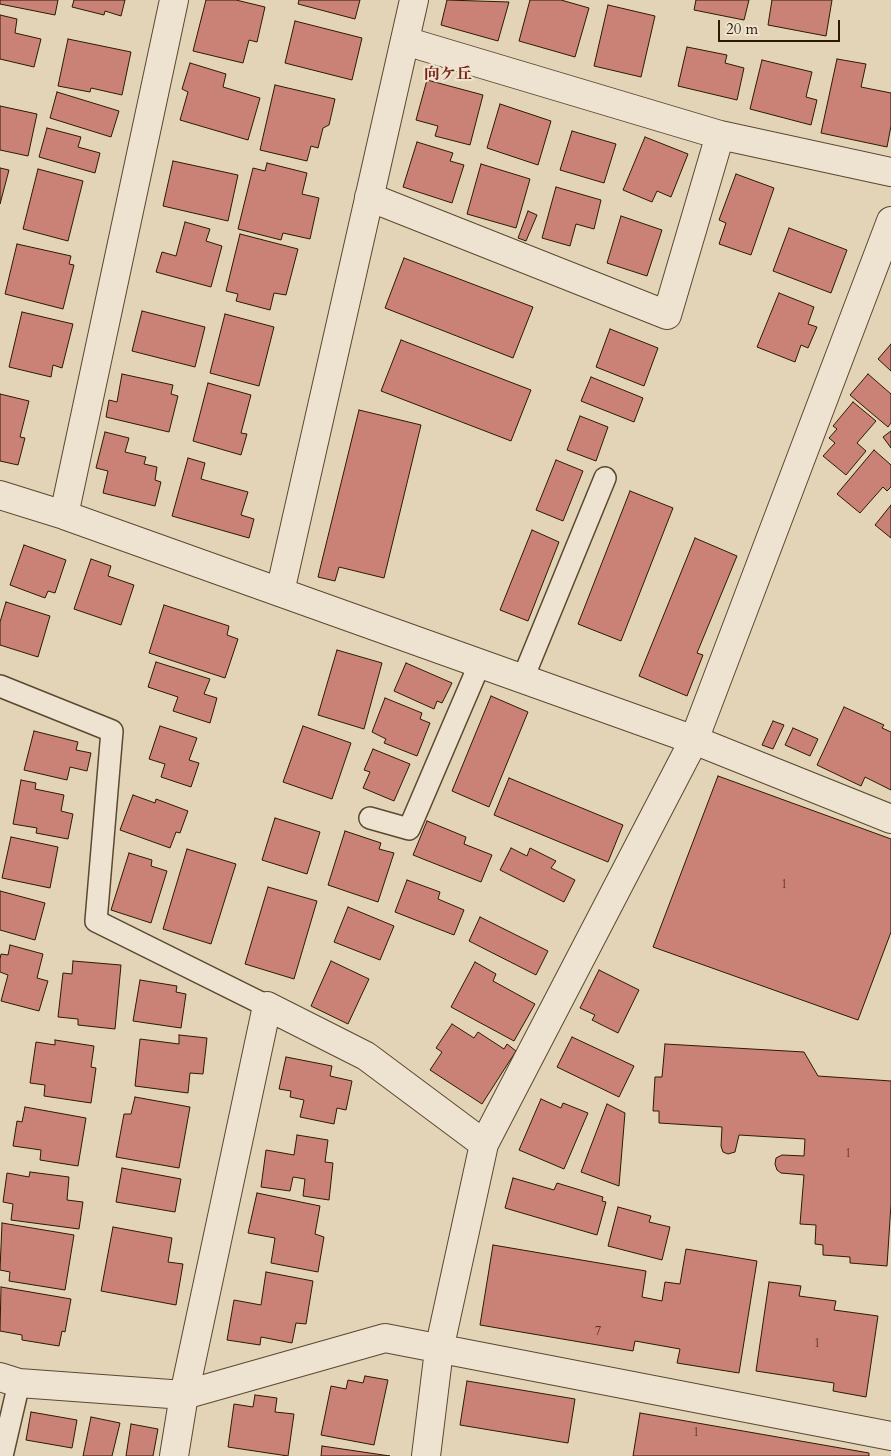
<!DOCTYPE html>
<meta charset="utf-8">
<style>
body{margin:0}
#map{position:relative;width:891px;height:1456px;overflow:hidden;background:#e3d4b7;font-family:Cardo,serif}
canvas{display:block}
.scale{position:absolute;left:718px;top:20px;width:122px;height:22px;box-sizing:border-box;border:2px solid #2d1a02;border-top:0;padding-left:6px;font-size:15px;line-height:18px;white-space:nowrap;color:#2d1a02;-webkit-text-stroke:4px #ede3d0;paint-order:stroke}
</style>
<div id="map">
<canvas width="891" height="1456"></canvas>
<div class="scale">20 m</div>
</div>
<script>
const g = document.querySelector('canvas').getContext('2d');
g.lineJoin = 'round';
function fillPath(path, color) {
  g.fillStyle = color;
  g.fill(path, 'evenodd');
}
function poly(rows) {
  const path = new Path2D();
  for (const r of rows) {
    path.moveTo(r[0], r[1]);
    for (let i = 2; i < r.length; i += 2) path.lineTo(r[i], r[i + 1]);
  }
  return path;
}
function stroke(path, color, width, dash) {
  g.strokeStyle = color;
  g.lineWidth = width;
  g.lineCap = dash ? 'butt' : 'round';
  g.setLineDash(dash || []);
  g.stroke(path);
}
function drawText(font, color, halo, rows, align = 'center') {
  g.font = font + ' Cardo,"Noto Serif JP",serif';
  g.lineWidth = 4.5;
  g.setLineDash([]);
  g.textBaseline = 'middle';
  g.strokeStyle = halo;
  g.fillStyle = color;
  for (const [text, x, y, turn = 0] of rows) {
    g.save();
    g.translate(x, y);
    g.rotate((+turn || 0) * Math.PI / 180);
    g.textAlign = isNaN(turn) ? turn : align;
    if (halo) g.strokeText(text, 0, 0);
    g.fillText(text, 0, 0);
    g.restore();
  }
}
const building = poly([
 [0,0,58,0,55,15,0,4,0,0],
 [74,0,125,0,121,16,105,11,104,15,72,7,74,0],
 [206,0,236,0,265,7,257,42,249,40,243,63,193,51,206,0],
 [299,0,360,0,355,19,298,4,299,0],
 [447,0,509,2,498,41,441,25,447,0],
 [530,0,561,0,589,8,575,57,519,41,530,0],
 [696,0,749,0,744,20,694,10,696,0],
 [772,0,832,0,826,36,768,25,772,0],
 [608,5,655,16,641,77,594,66,608,5],
 [0,15,17,19,15,33,41,39,34,67,0,59,0,15],
 [295,21,362,38,352,80,285,63,295,21],
 [68,39,131,52,122,95,91,88,90,92,58,86,68,39],
 [687,47,727,55,725,63,744,68,737,100,678,86,687,47],
 [837,59,866,64,861,87,891,93,891,126,887,147,821,133,837,59],
 [762,60,812,72,806,97,817,100,811,125,750,109,762,60],
 [190,63,226,74,223,87,260,98,248,140,180,120,188,92,182,89,190,63],
 [427,80,483,95,470,145,435,136,438,126,416,120,427,80],
 [275,85,335,99,329,125,323,128,318,148,311,146,307,161,260,150,275,85],
 [57,92,119,111,111,137,50,118,57,92],
 [500,104,551,121,538,165,487,148,500,104],
 [0,106,37,114,28,156,0,150,0,106],
 [47,128,81,137,78,147,100,153,95,173,39,157,47,128],
 [572,131,616,144,604,183,560,170,572,131],
 [645,137,688,154,671,197,657,191,652,202,623,190,645,137],
 [417,142,453,153,450,161,464,165,452,203,403,187,417,142],
 [173,161,238,175,228,221,163,206,173,161],
 [267,163,307,173,302,194,319,198,310,239,283,233,281,240,238,229,253,168,265,171,267,163],
 [481,164,530,179,516,228,467,214,481,164],
 [0,168,9,170,0,204,0,168],
 [38,169,83,181,68,241,23,229,38,169],
 [736,174,774,188,751,255,719,244,726,223,719,220,736,174],
 [556,187,601,200,594,229,576,224,570,246,542,238,556,187],
 [528,211,537,215,526,241,518,238,528,211],
 [621,216,662,230,647,276,607,263,621,216],
 [185,222,210,229,206,241,222,246,211,287,156,272,162,252,176,256,185,222],
 [789,228,847,250,831,293,773,271,789,228],
 [240,234,298,249,286,295,274,293,270,310,236,301,238,294,226,291,240,234],
 [17,244,71,256,69,264,74,265,63,309,5,294,17,244],
 [404,258,533,307,513,358,385,308,404,258],
 [779,293,814,307,808,324,817,327,808,348,801,345,795,362,757,347,779,293],
 [142,311,205,327,195,367,132,351,142,311],
 [22,312,73,324,62,368,53,365,51,377,9,367,22,312],
 [225,314,274,327,259,386,210,373,225,314],
 [610,329,658,348,644,386,596,367,610,329],
 [401,340,531,390,511,441,381,391,401,340],
 [891,344,891,371,878,359,891,344],
 [122,374,173,385,171,394,178,396,169,432,106,417,109,400,117,402,122,374],
 [868,374,891,394,891,423,888,427,850,395,868,374],
 [591,377,643,398,634,422,581,401,591,377],
 [208,383,251,395,241,433,247,434,241,455,193,441,208,383],
 [0,394,29,401,20,437,25,438,18,465,0,461,0,394],
 [853,402,876,421,857,443,866,451,846,475,823,456,835,443,829,438,837,429,833,426,853,402],
 [359,410,421,425,384,578,339,567,335,581,318,577,359,410],
 [580,416,608,427,596,461,567,450,580,416],
 [891,431,891,448,883,437,891,431],
 [105,432,129,438,125,452,146,457,144,464,157,467,155,480,161,482,155,506,103,493,108,471,96,468,105,432],
 [874,450,891,465,891,487,887,491,883,487,860,513,837,494,874,450],
 [188,458,205,463,201,479,248,492,241,515,254,519,249,538,172,516,188,458],
 [556,460,583,471,563,521,536,510,556,460],
 [630,491,673,508,621,641,578,624,630,491],
 [891,505,891,538,875,525,891,505],
 [532,530,559,542,528,621,500,610,532,530],
 [695,538,737,556,697,653,703,655,687,696,639,676,695,538],
 [24,545,66,560,55,593,48,591,45,598,10,585,24,545],
 [91,559,111,566,108,576,134,585,121,625,74,609,91,559],
 [6,602,50,616,38,657,0,645,0,622,6,602],
 [164,605,229,626,227,635,238,639,225,678,149,653,164,605],
 [337,650,382,663,364,729,318,715,337,650],
 [156,662,210,679,204,694,217,698,210,723,173,711,178,697,148,687,156,662],
 [406,663,452,683,442,703,437,701,434,709,394,691,406,663],
 [491,696,528,712,489,807,452,791,491,696],
 [385,698,422,713,420,719,430,723,417,756,384,743,386,739,372,732,385,698],
 [844,707,884,725,882,728,891,732,891,790,865,777,861,786,817,765,844,707],
 [773,721,784,725,773,749,762,745,773,721],
 [160,726,197,738,189,760,199,763,191,787,161,777,165,764,149,759,160,726],
 [303,726,351,743,332,799,283,782,303,726],
 [793,728,818,739,810,756,785,745,793,728],
 [34,731,78,742,76,750,91,753,87,771,70,767,67,780,24,770,34,731],
 [373,749,410,764,394,801,363,788,370,772,364,770,373,749],
 [718,776,891,839,891,932,858,1020,653,947,718,776],
 [509,778,623,825,608,862,494,815,509,778],
 [21,780,36,783,35,789,64,795,61,811,73,814,68,839,36,833,37,828,13,824,21,780],
 [133,795,155,803,156,799,188,811,180,833,176,832,170,848,120,830,133,795],
 [275,818,320,832,307,874,262,860,275,818],
 [427,821,466,837,464,844,492,855,481,882,413,855,427,821],
 [345,831,381,843,379,849,394,853,378,902,328,885,345,831],
 [11,837,58,847,50,888,2,878,11,837],
 [511,848,527,856,530,848,556,861,551,868,575,880,564,902,500,870,511,848],
 [187,849,236,864,211,944,163,929,187,849],
 [129,853,152,860,151,866,167,871,151,923,111,910,129,853],
 [407,880,440,892,438,899,464,910,454,935,395,912,407,880],
 [268,887,317,901,294,979,245,964,268,887],
 [0,891,45,903,35,940,0,930,0,891],
 [348,907,394,926,380,960,334,942,348,907],
 [480,917,548,951,536,975,469,941,480,917],
 [10,945,43,954,37,978,48,981,39,1011,1,1001,8,975,0,972,0,959,1,954,8,955,10,945],
 [73,961,121,965,115,1029,78,1025,78,1019,58,1017,63,973,72,974,73,961],
 [331,961,369,979,348,1024,311,1006,331,961],
 [475,962,496,974,493,981,535,1004,514,1041,451,1007,475,962],
 [599,970,639,990,618,1033,592,1020,595,1015,580,1008,599,970],
 [140,980,177,986,176,992,186,994,181,1028,133,1021,140,980],
 [452,1024,474,1038,478,1032,504,1049,507,1044,516,1051,482,1104,430,1070,442,1052,436,1048,452,1024],
 [179,1035,207,1038,203,1074,190,1073,188,1093,135,1086,140,1039,179,1044,179,1035],
 [572,1037,634,1066,619,1097,557,1067,572,1037],
 [55,1040,94,1046,91,1067,96,1068,91,1103,44,1096,45,1085,30,1083,36,1042,55,1045,55,1040],
 [665,1044,804,1052,818,1076,891,1081,891,1204,887,1266,850,1263,850,1257,823,1255,823,1245,815,1244,816,1225,800,1224,804,1175,781,1173,777,1170,775,1164,776,1158,782,1155,804,1156,805,1139,739,1135,735,1152,728,1154,723,1152,721,1146,722,1127,659,1123,659,1111,653,1111,655,1077,662,1077,665,1044],
 [286,1057,332,1066,330,1076,352,1081,346,1110,337,1108,334,1124,300,1117,304,1100,290,1097,291,1091,279,1089,286,1057],
 [135,1097,190,1107,179,1168,116,1157,124,1114,131,1114,135,1097],
 [541,1099,561,1108,563,1103,588,1113,564,1169,519,1150,541,1099],
 [607,1104,625,1113,619,1186,581,1172,607,1104],
 [25,1107,86,1118,78,1166,40,1160,41,1150,13,1146,17,1121,22,1122,25,1107],
 [297,1135,328,1140,325,1162,333,1163,329,1200,303,1196,305,1179,293,1177,290,1191,261,1187,266,1150,294,1155,297,1135],
 [122,1168,181,1179,175,1212,116,1202,122,1168],
 [30,1172,69,1177,67,1200,83,1202,79,1229,11,1220,13,1204,3,1202,7,1173,29,1177,30,1172],
 [513,1178,554,1190,557,1183,603,1197,602,1201,606,1202,597,1235,505,1208,513,1178],
 [257,1193,320,1206,315,1234,324,1237,318,1272,271,1263,275,1238,248,1233,257,1193],
 [618,1207,651,1216,649,1222,670,1227,662,1260,608,1246,618,1207],
 [2,1223,74,1235,65,1290,9,1281,10,1272,0,1270,2,1223],
 [113,1227,172,1238,168,1262,183,1264,176,1305,101,1291,113,1227],
 [493,1245,646,1271,642,1297,662,1301,665,1282,680,1284,686,1249,757,1261,739,1373,677,1363,680,1349,635,1341,633,1351,480,1325,493,1245],
 [266,1272,313,1281,306,1324,296,1323,292,1343,261,1337,260,1345,227,1340,234,1300,261,1305,266,1272],
 [769,1282,801,1286,799,1296,836,1301,834,1310,878,1316,866,1397,833,1391,834,1383,756,1371,769,1282],
 [1,1287,71,1299,65,1332,62,1331,59,1346,22,1340,22,1335,0,1331,1,1287],
 [365,1376,388,1380,374,1445,321,1435,331,1386,346,1389,348,1380,363,1383,365,1376],
 [467,1381,575,1399,568,1443,460,1425,467,1381],
 [255,1395,277,1398,275,1412,294,1414,288,1456,228,1447,234,1404,253,1407,255,1395],
 [31,1412,77,1420,72,1448,26,1440,31,1412],
 [640,1413,869,1453,869,1456,633,1456,640,1413],
 [91,1417,120,1423,112,1456,83,1456,91,1417],
 [131,1424,158,1429,153,1456,126,1456,131,1424],
 [322,1446,390,1456,321,1456,322,1446]
]);
fillPath(building, '#ca8277');
stroke(building, '#2d1a02', 1);
const lane = poly([
 [523,678,605,478],
 [0,686,112,731,96,921,267,1006],
 [370,818,409,829,480,663],
 [2,1456,19,1383]
]);
const street = poly([
 [405,41,720,135,891,172],
 [369,197,667,315,720,135],
 [0,495,64,515,694,740,891,819],
 [64,515,174,0],
 [280,592,414,0],
 [0,1377,19,1383,184,1395,385,1338,891,1436],
 [174,1456,184,1395,267,1006,366,1056,484,1144],
 [426,1456,439,1350,484,1144,694,740,891,221]
]);
stroke(lane, '#5a482f', 24);
stroke(street, '#5a482f', 30);
stroke(lane, '#ede3d0', 21);
stroke(street, '#ede3d0', 28);
drawText('12px', '#54341f', null, [
 ["1",784,885],
 ["1",848,1154],
 ["7",598,1332],
 ["1",817,1344],
 ["1",696,1433]
]);
drawText('bold 16px', '#7a1f14', '#ede3d0', [
 ["向ケ丘",448,75]
]);
</script>
